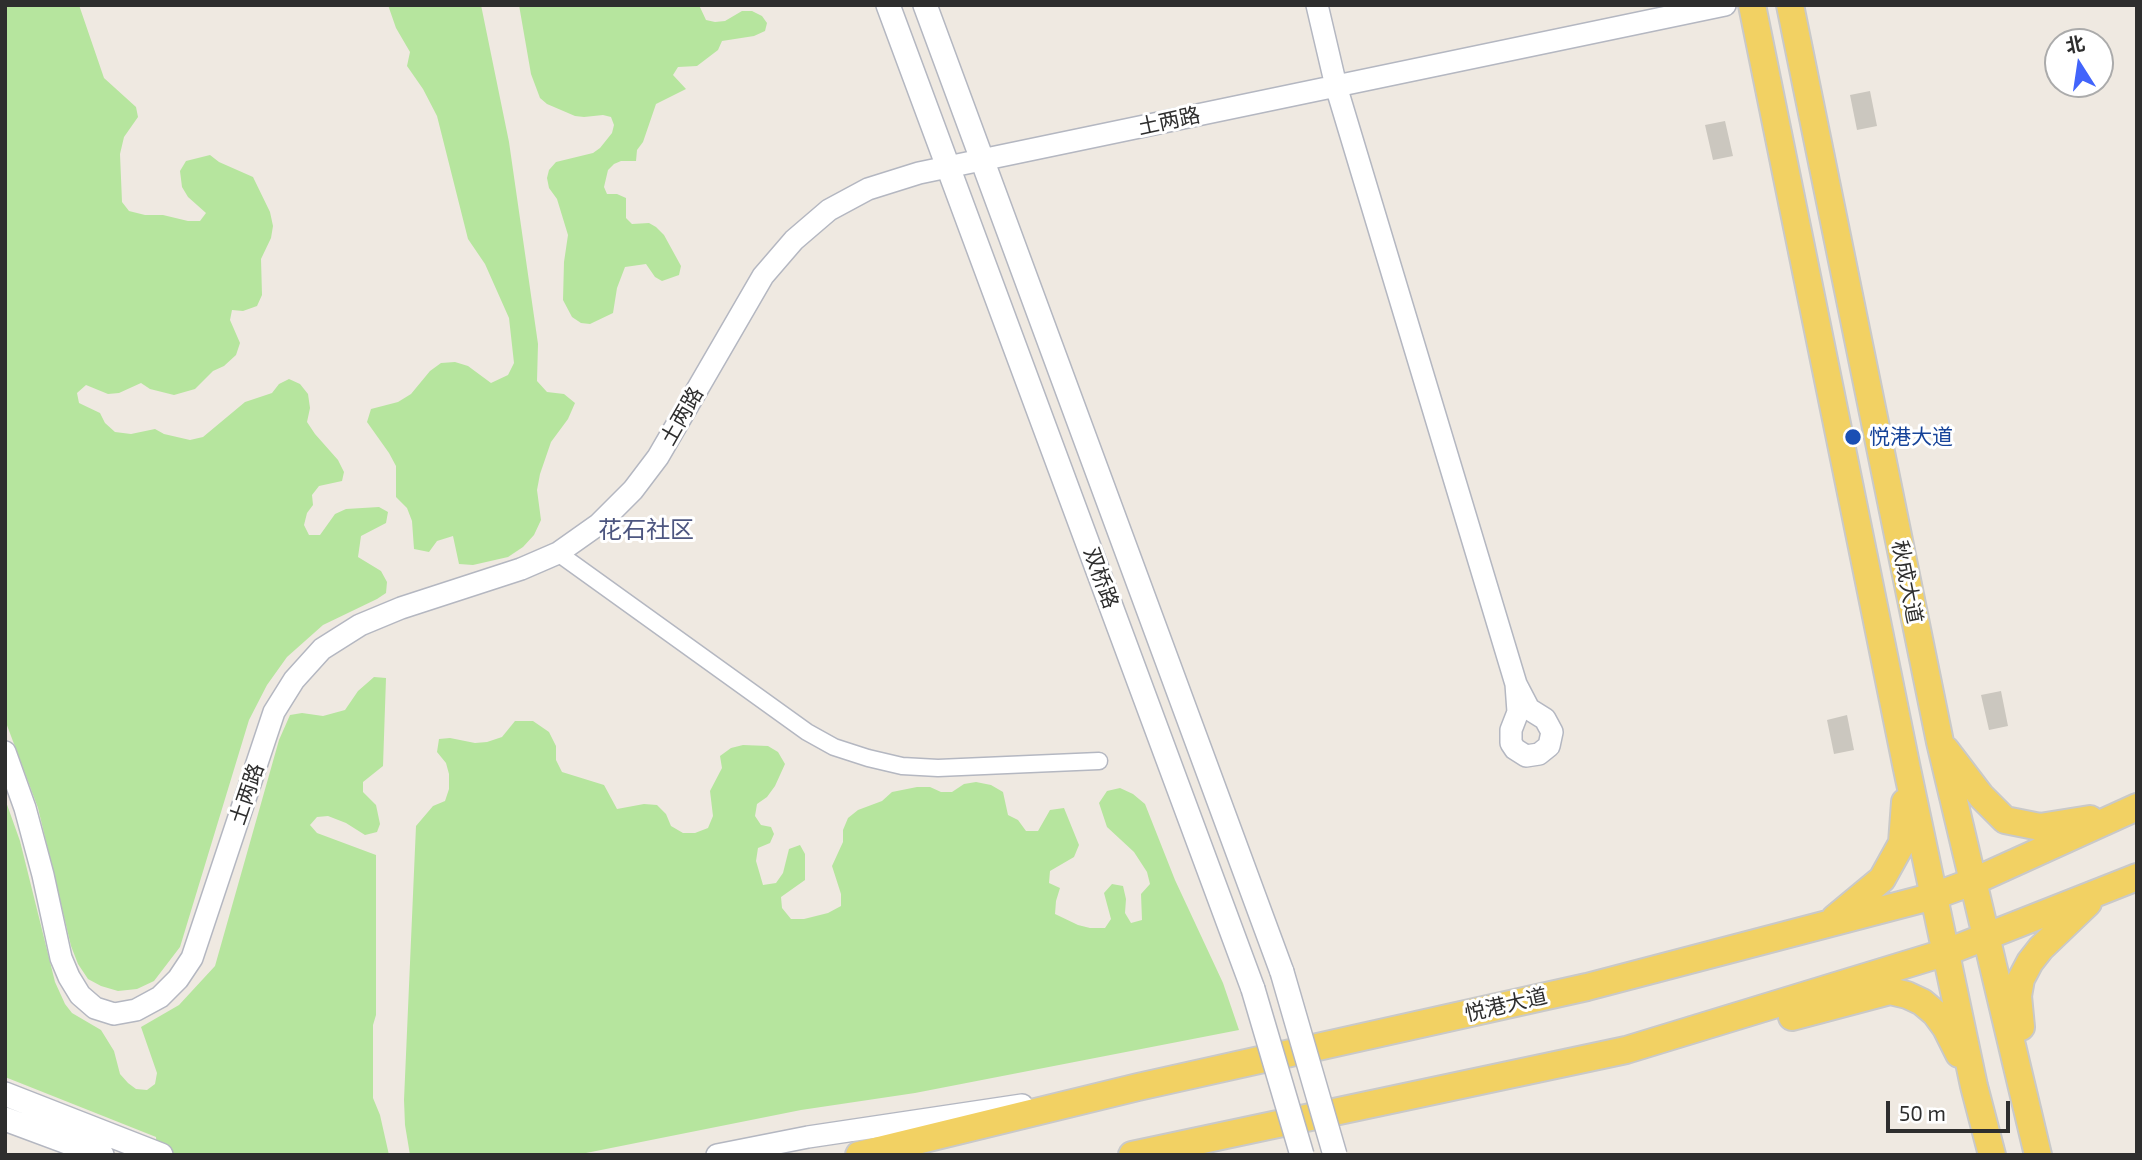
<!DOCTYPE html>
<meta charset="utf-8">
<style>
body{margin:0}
#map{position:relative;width:2142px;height:1160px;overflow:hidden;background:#efe9e1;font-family:"Exo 2","Noto Sans SC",sans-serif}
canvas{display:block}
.frame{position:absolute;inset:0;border:7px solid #2e2e2e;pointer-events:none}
.north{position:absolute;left:2044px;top:28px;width:70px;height:70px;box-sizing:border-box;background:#fff;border:2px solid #ababab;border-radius:50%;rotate:348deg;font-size:19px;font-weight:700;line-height:28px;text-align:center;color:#2e2e2e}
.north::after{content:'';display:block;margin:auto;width:24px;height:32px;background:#4264fb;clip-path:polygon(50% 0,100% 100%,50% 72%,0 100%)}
.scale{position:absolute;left:1886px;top:1101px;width:124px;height:32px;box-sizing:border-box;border:4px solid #2e2e2e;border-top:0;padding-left:9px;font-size:21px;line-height:24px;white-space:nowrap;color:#2e2e2e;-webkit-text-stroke:5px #fff;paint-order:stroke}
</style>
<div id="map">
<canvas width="2142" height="1160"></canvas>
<div class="frame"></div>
<div class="north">北</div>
<div class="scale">50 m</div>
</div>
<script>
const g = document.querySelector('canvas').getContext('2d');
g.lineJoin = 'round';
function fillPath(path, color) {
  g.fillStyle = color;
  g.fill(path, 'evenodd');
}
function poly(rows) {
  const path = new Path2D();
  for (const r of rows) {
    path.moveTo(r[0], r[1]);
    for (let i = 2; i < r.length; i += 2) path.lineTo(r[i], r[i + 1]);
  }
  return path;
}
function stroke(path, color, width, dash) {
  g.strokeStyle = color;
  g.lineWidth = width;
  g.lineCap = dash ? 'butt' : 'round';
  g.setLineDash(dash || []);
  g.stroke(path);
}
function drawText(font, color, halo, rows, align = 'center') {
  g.font = font + ' "Exo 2","Noto Sans SC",sans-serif';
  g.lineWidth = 6;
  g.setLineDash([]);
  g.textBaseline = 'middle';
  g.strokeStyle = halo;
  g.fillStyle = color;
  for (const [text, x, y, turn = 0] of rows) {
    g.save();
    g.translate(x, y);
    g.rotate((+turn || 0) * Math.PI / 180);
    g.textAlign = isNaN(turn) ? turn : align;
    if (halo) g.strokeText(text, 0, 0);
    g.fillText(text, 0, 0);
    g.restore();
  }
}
fillPath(poly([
 [5,5,79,5,104,78,136,107,138,117,124,137,120,154,122,202,129,211,145,215,163,215,188,221,200,221,206,213,188,197,182,187,180,171,186,161,210,155,219,162,253,177,270,212,273,226,271,238,261,259,262,295,257,306,243,311,232,310,230,320,240,343,236,355,224,366,213,371,195,389,174,395,150,389,141,383,119,393,108,394,86,385,77,393,79,403,100,413,105,423,115,432,131,434,155,429,164,434,190,440,203,437,245,402,272,393,279,384,289,379,300,384,308,394,310,408,307,422,315,434,338,460,344,472,342,481,319,486,312,495,313,505,307,513,304,525,309,535,320,535,335,514,346,509,379,507,388,512,386,523,361,536,358,557,381,571,387,582,386,593,377,599,323,625,287,657,267,685,249,720,180,947,154,981,137,989,118,991,101,986,88,979,78,964,71,946,38,808,5,720],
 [388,5,481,5,509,142,538,344,537,381,547,392,564,394,575,403,568,419,551,442,540,474,537,490,541,520,534,535,523,547,508,557,473,565,459,564,453,536,437,541,429,552,414,549,412,521,407,508,396,497,396,466,389,453,367,422,371,409,398,402,411,394,430,371,441,363,455,362,468,366,491,383,508,375,514,363,509,318,485,264,468,239,437,116,423,89,407,66,410,52,396,28],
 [519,5,699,5,706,20,715,22,725,21,742,11,752,11,762,16,767,23,765,31,754,36,722,41,718,50,697,66,678,67,673,75,686,89,656,104,643,142,637,150,636,161,621,161,614,164,608,170,604,187,607,194,617,194,626,198,626,218,632,224,649,223,656,227,664,235,681,266,679,275,662,281,655,277,646,264,625,267,617,288,613,313,590,324,581,323,572,317,563,300,564,262,568,235,557,199,549,188,547,178,549,170,556,162,593,153,600,148,612,133,614,125,611,117,603,115,584,117,575,116,547,104,540,98,531,74],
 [374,677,386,678,383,766,363,782,363,792,376,805,380,824,377,832,365,835,346,823,328,816,317,817,310,825,317,833,376,855,376,1015,373,1025,373,1098,380,1115,389,1155,157,1155,156,1137,5,1077,5,799,20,841,55,982,65,1004,72,1013,101,1030,114,1051,120,1074,128,1083,136,1089,147,1090,155,1084,157,1073,141,1027,179,1005,215,966,279,740,290,715,302,713,323,716,345,710,358,691],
 [515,721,533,721,549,732,556,746,556,760,562,772,604,785,617,809,644,804,657,805,666,814,671,826,683,833,695,833,708,828,713,816,710,791,722,768,720,756,731,748,743,745,768,746,778,752,785,764,775,786,767,797,757,804,755,816,761,825,771,827,774,834,770,843,758,848,756,861,763,885,776,883,783,873,789,849,800,845,805,854,805,880,781,897,782,908,791,919,804,919,828,913,841,906,841,894,832,866,843,842,843,830,848,818,858,810,882,801,892,792,917,787,930,787,941,792,952,792,964,784,976,782,991,785,1003,792,1008,815,1018,820,1026,831,1038,831,1050,810,1064,808,1079,845,1074,857,1050,871,1049,883,1060,888,1056,901,1055,914,1078,925,1090,928,1105,928,1111,919,1104,893,1112,884,1123,886,1126,899,1125,913,1131,923,1142,920,1141,894,1150,884,1147,872,1134,852,1107,827,1099,803,1107,791,1120,788,1133,794,1145,804,1175,880,1223,983,1239,1030,915,1093,801,1110,576,1155,410,1155,405,1125,404,1100,416,826,433,806,445,801,449,789,449,774,446,763,437,752,439,739,450,738,475,743,487,742,502,737]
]), '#b6e59e');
fillPath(poly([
 [1870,91,1877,126,1857,130,1850,95],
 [1725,121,1733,156,1713,160,1705,125],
 [2001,691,2008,726,1989,730,1981,695],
 [1847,715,1854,750,1834,754,1827,720]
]), '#cbc7bf');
const minor = poly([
 [558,553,807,732,834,747,868,758,902,766,938,768,1099,761]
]);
const tertiary = poly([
 [1317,5,1336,86,1516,684,1529,709,1545,719,1552,732,1549,746,1539,754,1526,756,1515,749,1511,743,1511,730,1518,712,1516,684],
 [5,752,25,808,43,875,61,958,69,977,80,995,95,1008,114,1014,136,1010,160,997,178,979,192,958,274,712,294,680,322,649,360,625,401,608,521,569,558,553,599,524,633,490,658,457,763,276,794,240,829,210,868,189,919,173,1725,5],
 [717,1155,808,1137,1022,1105]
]);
const secondary = poly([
 [888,5,1253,989],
 [925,5,1282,972],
 [5,1094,161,1155],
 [5,1119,102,1155]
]);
const primary = poly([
 [1752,5,1907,769,1974,1086,1992,1155],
 [1790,5,1940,742,2038,1155],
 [1946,750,1981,796,2005,820,2040,827,2090,819],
 [1835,918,1882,879,1902,843,1905,802],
 [1792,1017,1890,991,1907,995,1922,1002,1935,1013,1946,1028,1959,1054],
 [2021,1027,2018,996,2021,979,2030,962,2041,948,2088,903],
 [859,1155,1138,1087,1587,987,1934,896,1972,882,2137,807],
 [1132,1155,1626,1050,1947,952,2137,877]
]);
stroke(minor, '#b4b7c1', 19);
stroke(tertiary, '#b4b7c1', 24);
stroke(secondary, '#b4b7c1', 26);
stroke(primary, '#c9c9c9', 30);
stroke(minor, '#fff', 16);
stroke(tertiary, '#fff', 21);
stroke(secondary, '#fff', 23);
stroke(primary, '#f2d163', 26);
const secondaryBridge = poly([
 [1282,972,1335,1155],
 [1253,989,1302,1155]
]);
stroke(secondaryBridge, '#b4b7c1', 26, []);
stroke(secondaryBridge, '#fff', 23);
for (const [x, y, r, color] of [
 [1853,437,9,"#1a4fb4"]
]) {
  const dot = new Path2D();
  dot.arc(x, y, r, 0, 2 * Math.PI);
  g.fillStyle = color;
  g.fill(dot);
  stroke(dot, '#fff', 2.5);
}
drawText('21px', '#2e2e2e', '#fff', [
 ["土两路",1169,121,-12],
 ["土两路",682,416,-60],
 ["双桥路",1101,578,70],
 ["秋成大道",1907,582,79],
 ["土两路",247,794,-71],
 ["悦港大道",1506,1005,-13]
]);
drawText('21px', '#164399', '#fff', [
 ["悦港大道",1869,437]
], 'left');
drawText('24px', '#4d5680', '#fff', [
 ["花石社区",646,530]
]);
</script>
